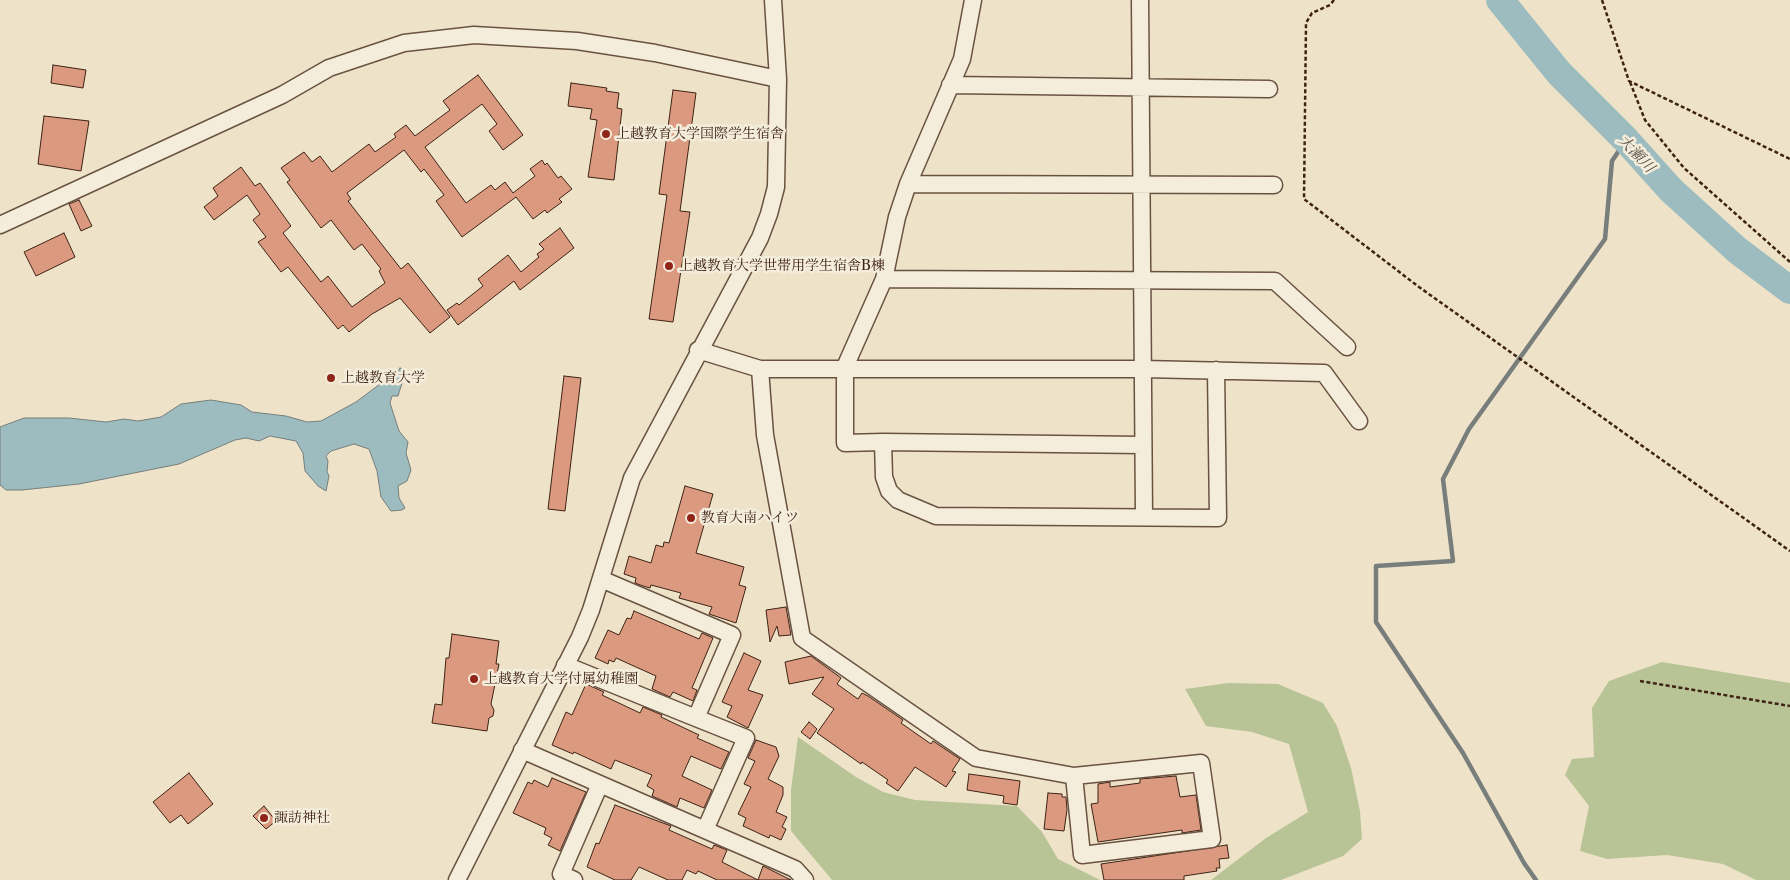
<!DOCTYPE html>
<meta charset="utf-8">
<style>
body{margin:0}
canvas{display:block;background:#eee3c9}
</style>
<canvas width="1790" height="880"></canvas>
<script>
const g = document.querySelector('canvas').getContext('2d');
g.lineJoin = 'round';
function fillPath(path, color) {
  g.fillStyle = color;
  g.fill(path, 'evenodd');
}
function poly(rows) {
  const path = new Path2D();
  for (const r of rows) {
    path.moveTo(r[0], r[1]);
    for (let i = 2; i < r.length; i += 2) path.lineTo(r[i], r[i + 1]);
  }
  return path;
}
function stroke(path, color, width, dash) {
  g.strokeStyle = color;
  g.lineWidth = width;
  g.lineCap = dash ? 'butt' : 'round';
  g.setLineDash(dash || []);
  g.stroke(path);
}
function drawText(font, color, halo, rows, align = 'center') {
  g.font = font + ' "Libre Caslon Text","Noto Serif JP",serif';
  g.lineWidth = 5;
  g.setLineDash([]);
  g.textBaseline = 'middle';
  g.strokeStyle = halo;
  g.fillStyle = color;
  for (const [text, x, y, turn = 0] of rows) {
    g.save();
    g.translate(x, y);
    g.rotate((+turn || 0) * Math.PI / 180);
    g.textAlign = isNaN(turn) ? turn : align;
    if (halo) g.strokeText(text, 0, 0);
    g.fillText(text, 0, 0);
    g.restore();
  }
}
fillPath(poly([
 [1662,662,1790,683,1790,880,1756,880,1723,864,1667,855,1607,859,1580,851,1589,806,1565,775,1572,759,1594,757,1592,708,1609,681],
 [1228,683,1278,684,1323,703,1337,726,1351,768,1360,811,1362,839,1343,856,1281,880,1211,880,1266,838,1308,812,1289,744,1252,732,1206,726,1185,689],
 [798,737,856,777,883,792,915,800,1017,806,1042,832,1058,859,1100,880,832,880,791,831,791,790]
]), '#b9c496');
const water = poly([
 [400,368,404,370,404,377,398,396,392,396,390,403,399,431,408,442,406,453,411,470,407,481,398,486,399,498,405,508,402,510,391,511,381,497,377,471,369,449,354,444,331,451,326,456,328,461,327,472,329,476,326,491,318,486,305,471,303,453,296,441,270,436,259,441,246,438,235,440,179,464,79,484,22,490,6,490,0,485,0,427,24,418,69,418,106,422,124,419,138,421,161,417,181,404,211,400,241,405,252,412,286,416,307,422,321,421,356,402,380,384,394,379,400,368]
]);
fillPath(water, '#9dbcbf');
stroke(water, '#777e7b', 1);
stroke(poly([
 [1536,880,1524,863,1463,753,1376,622,1376,566,1453,561,1443,479,1469,429,1605,239,1612,161,1626,140]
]), '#777e7b', 4.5);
stroke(poly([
 [1500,0,1559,73,1626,140,1671,190,1737,250,1790,290]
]), '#9dbcbf', 28);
const building = poly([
 [53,65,86,70,83,88,51,83,53,65],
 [478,75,523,135,503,150,489,131,497,124,482,104,425,147,466,203,491,185,495,190,505,182,513,193,535,176,530,169,542,160,545,165,547,163,558,178,561,176,572,189,559,199,562,202,547,213,545,210,533,219,516,197,462,237,436,201,444,195,424,169,421,172,404,150,347,193,351,199,348,201,401,269,408,263,450,317,430,333,400,298,372,314,349,332,343,325,338,329,288,267,281,272,258,242,266,237,253,220,260,214,247,195,214,220,204,207,218,196,213,188,241,167,255,186,260,183,291,226,283,233,321,282,328,276,352,307,385,283,379,271,381,269,362,244,354,250,331,220,321,228,287,182,290,180,281,168,304,152,312,162,320,156,332,172,369,144,375,152,396,137,394,134,406,125,415,136,450,110,443,101,478,75],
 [571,83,607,88,606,91,619,93,617,108,622,109,614,180,588,177,597,120,590,119,592,109,568,106,571,83],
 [673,90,696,93,680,211,690,212,673,322,649,319,667,195,659,194,673,90],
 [44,116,89,121,81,171,38,164,44,116],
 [79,200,92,226,81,231,69,204,79,200],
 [560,228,574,248,520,290,514,281,458,325,447,310,457,303,459,305,483,286,478,279,508,255,521,272,539,257,537,254,544,249,539,244,560,228],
 [64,233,75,257,36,276,24,252,64,233],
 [564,376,581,378,565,511,548,509,564,376],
 [685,486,713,494,696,553,744,567,739,585,746,587,736,623,709,614,712,607,679,598,681,593,651,585,650,588,643,586,635,583,636,578,624,574,629,556,651,563,656,545,663,547,664,542,669,543,685,486],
 [786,607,791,635,779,636,777,626,770,642,766,610,786,607],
 [634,611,699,639,702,633,713,638,692,688,697,690,693,701,673,692,670,697,652,689,656,676,616,658,614,662,609,660,608,664,595,658,608,630,619,635,627,618,631,619,634,611],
 [452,634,499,641,496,664,499,664,491,704,494,710,493,716,489,718,487,731,432,723,435,704,442,705,446,658,449,658,452,634],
 [744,653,761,661,748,690,763,695,748,728,727,717,732,706,722,702,744,653],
 [811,656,841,678,837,684,858,699,862,693,868,696,903,720,901,723,931,744,933,741,960,759,952,771,956,772,946,787,915,767,898,791,886,783,888,780,862,762,861,764,817,733,834,709,812,694,824,677,789,684,785,662,811,656],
 [586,684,604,692,602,695,640,713,643,707,662,715,661,717,699,735,697,738,729,752,721,769,691,756,682,776,712,790,704,808,680,798,677,807,652,796,654,790,647,786,652,775,615,760,611,769,574,752,573,754,552,745,566,712,572,715,586,684],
 [809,722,817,729,810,739,801,732,809,722],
 [756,740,776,747,779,756,768,779,783,787,783,795,776,812,787,817,782,827,786,829,781,840,770,835,769,838,743,826,746,818,738,814,751,787,744,784,755,761,748,758,756,740],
 [189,773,213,804,188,824,181,815,170,823,153,802,189,773],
 [969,774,1020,781,1017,805,1003,803,1004,796,967,790,969,774],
 [1176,776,1180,797,1196,795,1201,830,1182,833,1182,830,1098,842,1091,804,1098,803,1098,784,1110,782,1110,787,1140,783,1140,779,1176,776],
 [552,778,586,792,560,851,548,845,552,838,544,834,546,828,513,813,528,782,532,784,534,780,548,787,552,778],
 [1048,793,1062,794,1062,797,1066,797,1067,810,1064,831,1044,829,1048,793],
 [615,805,671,826,669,830,712,849,714,845,727,850,722,862,758,880,763,866,791,880,717,880,698,871,696,874,687,870,682,880,668,880,639,867,631,880,615,880,587,867,596,843,599,844,615,805],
 [264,806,276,821,266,829,253,816,264,806],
 [1227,845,1229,858,1219,859,1220,868,1216,868,1217,871,1184,876,1184,880,1104,880,1101,864,1227,845]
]);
fillPath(building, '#db9a7f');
stroke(building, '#3e2214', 1);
const minor = poly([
 [973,0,962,59,908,184,897,217,884,279,845,367,845,443,883,442,884,477,889,491,898,500,936,516,1218,518,1216,370],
 [1140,0,1144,516],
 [950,85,1269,89],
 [908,184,1274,185],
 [0,225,282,95,329,68,404,43,474,35,577,41,655,53,778,79],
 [884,279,1275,281,1347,347],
 [698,350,760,369,1143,369,1324,373,1359,421],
 [760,369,765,435,802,638,976,758,1074,776,1201,763,1212,839,1082,855,1074,776],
 [883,442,1143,445],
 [601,579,732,635,696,718,746,738,705,830,795,869,805,880],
 [565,665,696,718],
 [522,750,705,830],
 [457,880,580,637,591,610,632,478,760,238,769,214,776,187,778,79,773,0],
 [574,880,561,874,600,784]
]);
stroke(minor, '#6a5241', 19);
stroke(poly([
 [1334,0,1330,5,1312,13,1306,23,1304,199,1419,287,1790,551],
 [1602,0,1629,81,1790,159],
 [1630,82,1645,120,1684,168,1790,262],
 [1640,681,1790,706]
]), '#3e2214', 2.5, [4, 2.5]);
stroke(minor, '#f4eddc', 16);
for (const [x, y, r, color] of [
 [606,134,5,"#8f2418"],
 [669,266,5,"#8f2418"],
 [331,378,5,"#8f2418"],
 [691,518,5,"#8f2418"],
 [474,679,5,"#8f2418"],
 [264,818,5,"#8f2418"]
]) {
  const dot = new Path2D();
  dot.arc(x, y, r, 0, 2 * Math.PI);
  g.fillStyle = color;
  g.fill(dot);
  stroke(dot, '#f4eddc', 2);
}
drawText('14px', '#3e2214', '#f4eddc', [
 ["上越教育大学国際学生宿舎",616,134],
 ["上越教育大学世帯用学生宿舎B棟",679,266],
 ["上越教育大学",341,378],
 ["教育大南ハイツ",701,518],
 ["上越教育大学付属幼稚園",484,679],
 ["諏訪神社",274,818]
], 'left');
drawText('italic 15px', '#5a5047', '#f4eddc', [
 ["大瀬川",1636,154,46]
]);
</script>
